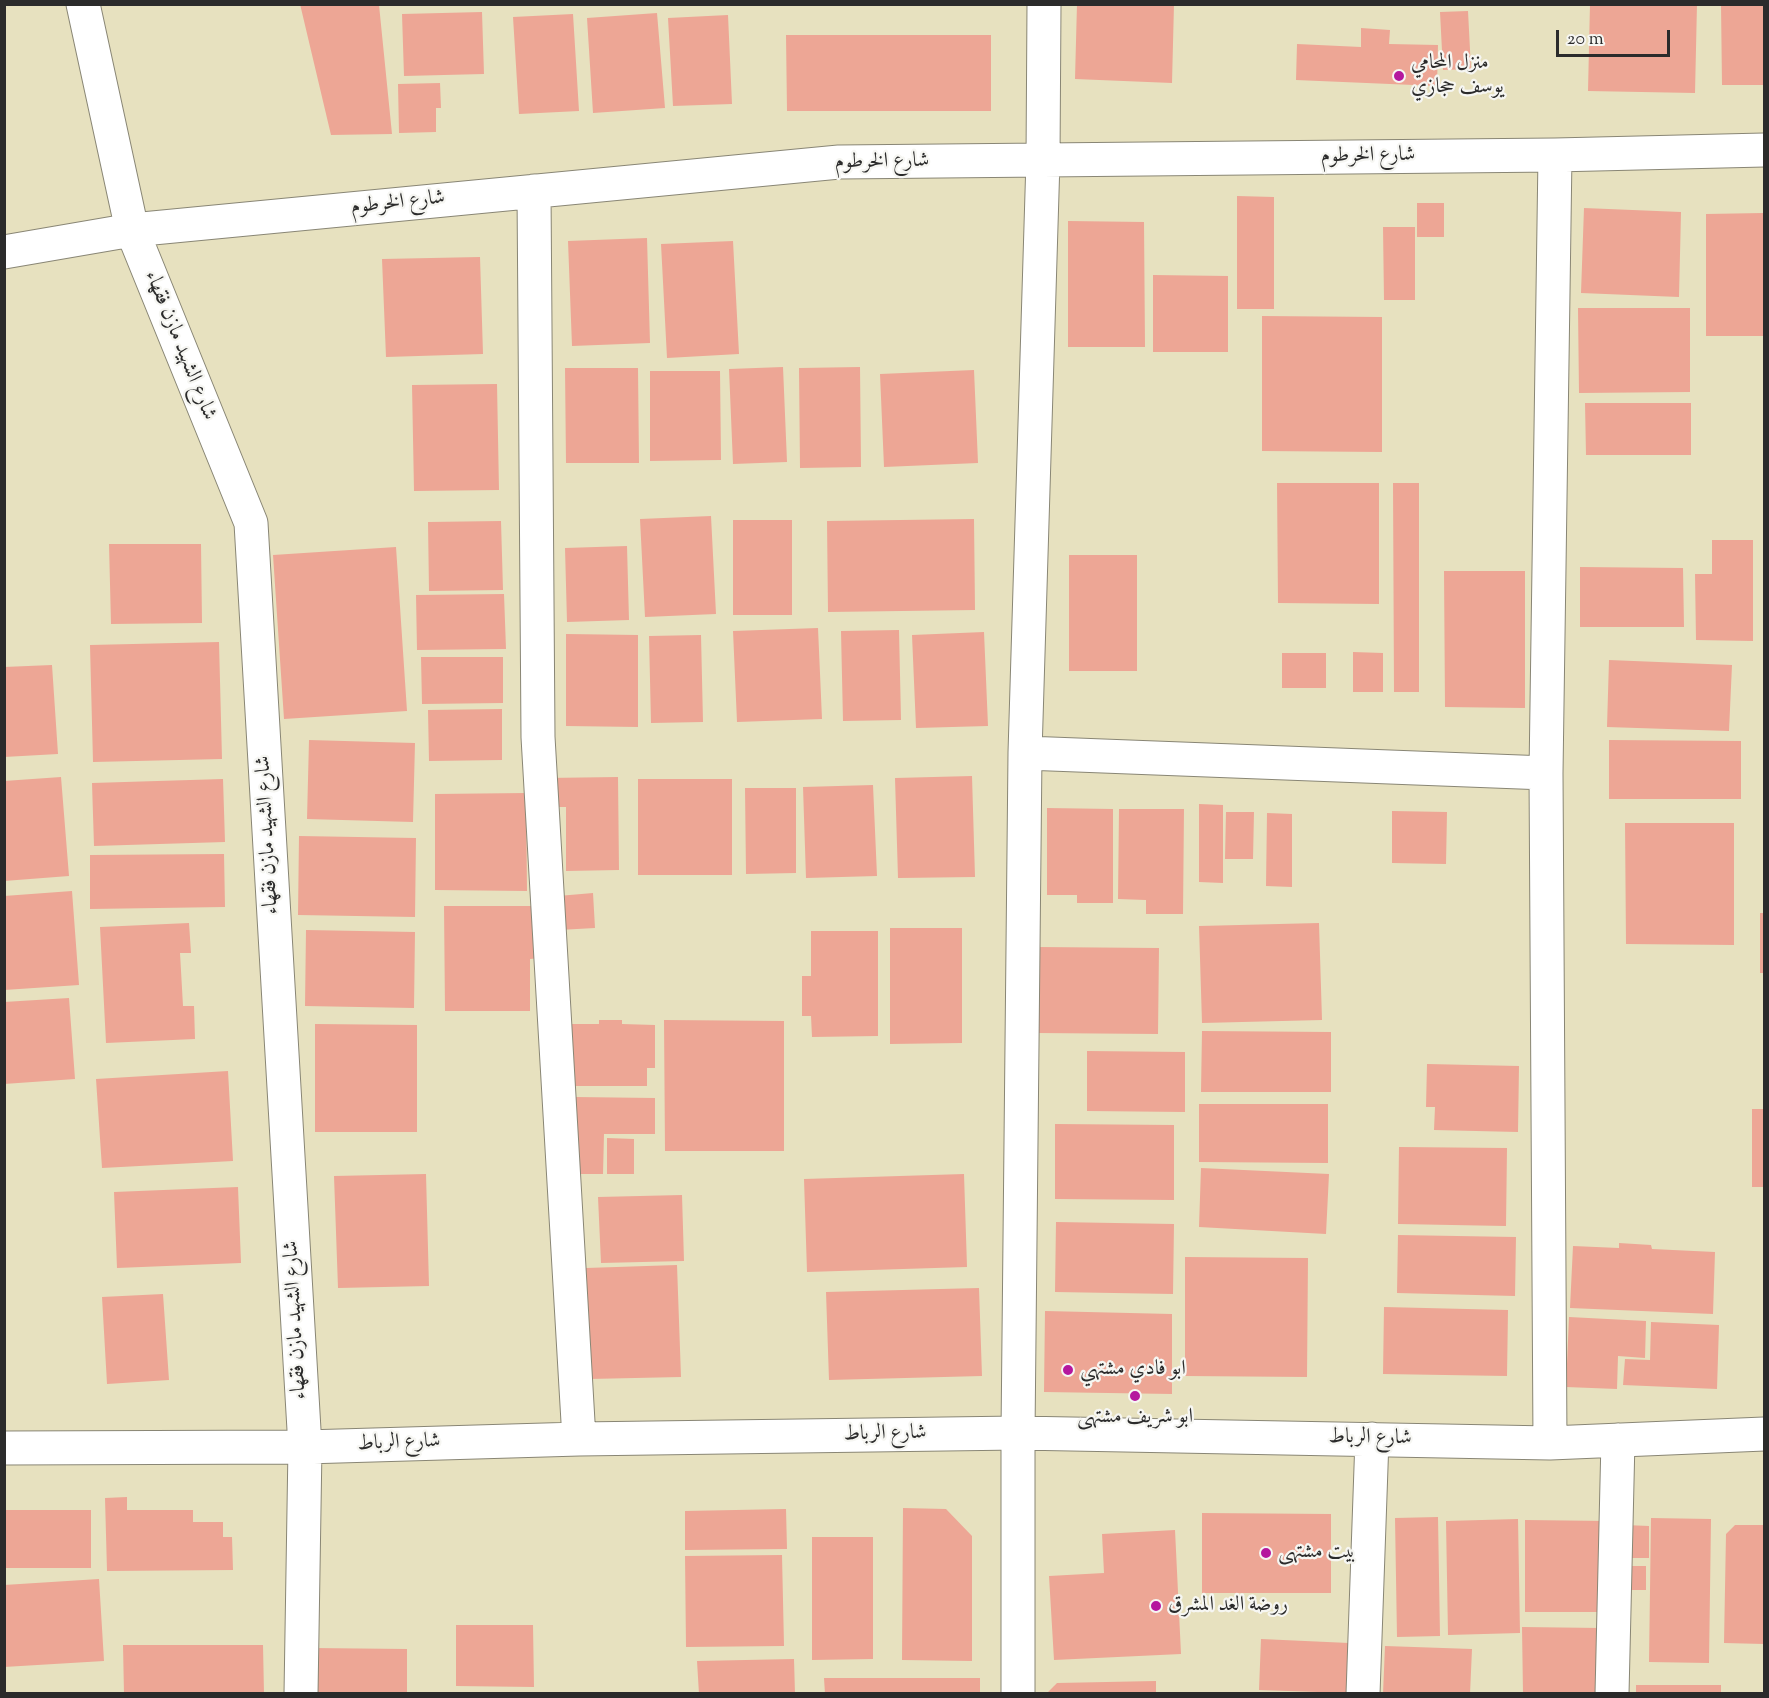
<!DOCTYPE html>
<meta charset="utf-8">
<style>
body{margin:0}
#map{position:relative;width:1769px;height:1698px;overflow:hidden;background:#e7e1bf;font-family:"Sorts Mill Goudy",serif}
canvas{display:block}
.frame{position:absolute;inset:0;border:6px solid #2b2b2b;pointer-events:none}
.scale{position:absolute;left:1556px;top:30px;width:114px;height:27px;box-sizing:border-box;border:3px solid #2b2b2b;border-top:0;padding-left:8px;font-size:18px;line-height:21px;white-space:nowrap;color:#2b2b2b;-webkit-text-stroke:4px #f6f6f2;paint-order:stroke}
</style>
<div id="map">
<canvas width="1769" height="1698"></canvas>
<div class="frame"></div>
<div class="scale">20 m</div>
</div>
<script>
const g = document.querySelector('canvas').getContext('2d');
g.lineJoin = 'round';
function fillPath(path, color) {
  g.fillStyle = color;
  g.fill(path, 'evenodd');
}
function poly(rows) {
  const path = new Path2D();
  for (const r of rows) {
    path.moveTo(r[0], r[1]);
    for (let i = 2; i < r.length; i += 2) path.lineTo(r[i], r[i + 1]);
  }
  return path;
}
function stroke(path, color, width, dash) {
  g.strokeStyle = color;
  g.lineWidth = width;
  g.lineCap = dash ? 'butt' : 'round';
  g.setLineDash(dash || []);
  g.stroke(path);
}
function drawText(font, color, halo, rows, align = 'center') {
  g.font = font + ' "Sorts Mill Goudy",Amiri,serif';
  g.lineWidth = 4.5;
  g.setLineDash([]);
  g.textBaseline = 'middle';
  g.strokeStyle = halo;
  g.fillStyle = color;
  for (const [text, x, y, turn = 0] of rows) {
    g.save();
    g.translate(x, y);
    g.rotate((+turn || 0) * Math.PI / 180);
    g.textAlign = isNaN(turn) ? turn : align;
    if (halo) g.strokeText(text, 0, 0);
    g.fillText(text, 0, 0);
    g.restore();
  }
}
fillPath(poly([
 [300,4,379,5,392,134,331,135],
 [1077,4,1174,4,1172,83,1075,79],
 [1590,4,1697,4,1695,93,1588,91],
 [1721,4,1764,4,1764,85,1722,85],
 [1468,11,1471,69,1443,70,1440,12],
 [482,12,484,74,404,76,402,14],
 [657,13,665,108,593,113,587,18],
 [573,14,579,111,519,114,513,17],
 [728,15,732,104,673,106,668,18],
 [1361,28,1390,30,1389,44,1438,45,1437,86,1296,80,1297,44,1361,47],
 [786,35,991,35,991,111,787,111],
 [440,83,441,108,436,108,436,132,399,133,398,84],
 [1237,196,1274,197,1274,309,1237,309],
 [1417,203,1444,203,1444,237,1417,237],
 [1584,208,1681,212,1679,297,1581,293],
 [1763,213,1764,336,1706,336,1706,214],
 [1068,221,1144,222,1145,347,1068,347],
 [1383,227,1415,227,1415,300,1384,300],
 [647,238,650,343,572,346,568,241],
 [733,241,739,354,667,358,661,244],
 [480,257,483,354,386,357,382,259],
 [1153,275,1228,276,1228,352,1153,352],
 [1578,308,1690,308,1690,392,1579,393],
 [1262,316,1382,317,1382,452,1262,451],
 [783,367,787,462,733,464,729,369],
 [860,367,861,467,800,468,799,368],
 [565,368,638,368,639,463,566,463],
 [974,370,978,463,884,467,880,374],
 [650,371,720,371,721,460,650,461],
 [497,384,499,490,414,491,412,385],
 [1585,403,1691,403,1691,455,1586,455],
 [1277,483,1379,483,1379,604,1278,603],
 [1393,483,1419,483,1419,692,1394,692],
 [711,516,716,614,645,617,640,519],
 [974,519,975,610,828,612,827,521],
 [733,520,792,520,792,615,733,615],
 [501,521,503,590,429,591,428,522],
 [1712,540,1753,540,1753,641,1696,640,1695,574,1712,574],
 [109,544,201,544,202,623,111,624],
 [627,546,629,620,567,622,565,548],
 [396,547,407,711,284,719,273,555],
 [1069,555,1137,555,1137,671,1069,671],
 [1580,567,1683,568,1684,627,1580,627],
 [1444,571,1525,571,1525,708,1445,707],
 [504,594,506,649,417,650,416,595],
 [818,628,822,719,737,722,733,631],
 [899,630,901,720,843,721,841,631],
 [984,632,988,726,916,728,912,635],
 [566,634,638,635,638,727,566,726],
 [701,635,703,722,651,723,649,636],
 [219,642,222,759,93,762,90,645],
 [1353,652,1383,653,1383,692,1353,692],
 [1282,653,1326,653,1326,688,1282,688],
 [421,657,503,657,503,703,422,704],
 [1609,660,1732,665,1729,731,1607,727],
 [52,665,58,754,4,757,4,667],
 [502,709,502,760,429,761,428,710],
 [309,740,415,743,413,822,307,819],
 [1609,740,1741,741,1741,799,1609,799],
 [972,776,975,877,898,878,895,778],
 [61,777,69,876,4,881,4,781],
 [618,777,619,870,566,871,566,807,546,807,546,778],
 [223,779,225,842,94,846,92,783],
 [638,779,732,779,732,875,638,875],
 [873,785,877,876,806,878,803,787],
 [745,788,796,788,796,873,746,874],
 [526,793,527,891,435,890,435,794],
 [1199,804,1223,805,1223,883,1199,882],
 [1047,808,1113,809,1113,903,1077,903,1077,895,1047,895],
 [1119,809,1184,809,1183,914,1146,914,1146,900,1118,899],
 [1392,811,1447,812,1446,864,1392,863],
 [1226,812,1254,812,1253,859,1225,859],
 [1267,813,1292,814,1292,887,1266,886],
 [1625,823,1734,823,1734,945,1626,944],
 [299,836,416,838,415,917,298,915],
 [224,854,225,907,90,909,90,855],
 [72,891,79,985,4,990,4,896],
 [593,893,595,928,559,930,558,896],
 [444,906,540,906,541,958,530,959,530,1011,445,1011],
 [1760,913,1764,913,1764,973,1760,973],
 [189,923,191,953,180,953,183,1006,194,1006,195,1039,106,1043,100,927],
 [1319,923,1322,1020,1202,1023,1199,926],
 [890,928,962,928,962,1043,890,1044],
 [306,930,415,932,414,1008,305,1006],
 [811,931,878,931,878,1036,812,1037,811,1016,802,1016,802,976,811,976],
 [1037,947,1159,948,1158,1034,1037,1033],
 [69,998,75,1079,4,1084,4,1002],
 [599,1020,622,1020,622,1024,655,1025,655,1068,647,1068,647,1086,572,1086,572,1024,599,1024],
 [664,1020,784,1021,784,1151,665,1151],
 [315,1024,417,1025,417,1132,315,1132],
 [1202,1031,1331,1032,1331,1092,1201,1092],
 [1087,1051,1185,1052,1185,1112,1087,1111],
 [1427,1064,1519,1066,1518,1132,1434,1130,1435,1107,1426,1107],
 [228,1071,233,1161,102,1168,96,1079],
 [575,1097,655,1098,655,1134,604,1134,603,1174,575,1174],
 [1199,1104,1328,1104,1328,1163,1199,1162],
 [1752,1109,1764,1109,1764,1187,1752,1187],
 [1055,1124,1174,1125,1174,1200,1055,1199],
 [607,1138,634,1139,634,1174,607,1174],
 [1399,1147,1507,1148,1506,1226,1398,1224],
 [1201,1168,1329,1174,1326,1234,1199,1227],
 [426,1174,429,1286,338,1288,334,1176],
 [964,1174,967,1267,807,1272,804,1179],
 [238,1187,241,1263,117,1268,114,1192],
 [682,1195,684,1261,601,1263,598,1197],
 [1056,1222,1174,1224,1173,1294,1055,1292],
 [1398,1235,1516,1237,1515,1296,1397,1293],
 [1619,1243,1651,1245,1652,1249,1715,1252,1713,1314,1570,1308,1573,1246,1619,1248],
 [1185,1257,1308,1258,1307,1377,1185,1376],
 [677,1265,681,1377,589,1379,586,1268],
 [979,1288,982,1376,829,1380,826,1292],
 [163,1294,169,1380,107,1384,102,1297],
 [1384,1307,1508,1310,1507,1376,1383,1374],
 [1045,1311,1172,1314,1172,1394,1044,1392],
 [1569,1317,1646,1321,1645,1358,1618,1356,1617,1389,1566,1387],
 [1651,1322,1719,1325,1717,1389,1623,1385,1625,1359,1650,1360],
 [127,1497,127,1510,193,1510,193,1522,223,1522,223,1537,232,1537,233,1570,107,1571,105,1498],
 [903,1508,946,1509,972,1536,972,1661,902,1660],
 [786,1509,787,1549,685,1550,685,1511],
 [4,1510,91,1510,91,1568,4,1568],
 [1202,1513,1331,1514,1331,1593,1202,1593],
 [1438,1517,1440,1636,1397,1637,1395,1518],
 [1651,1518,1711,1519,1709,1663,1649,1662],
 [1518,1519,1520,1633,1448,1635,1446,1521],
 [1525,1520,1608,1521,1608,1612,1525,1612],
 [1625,1525,1649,1526,1649,1558,1625,1558],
 [1735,1525,1764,1525,1764,1644,1724,1643,1726,1534],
 [1175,1530,1181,1654,1054,1660,1049,1576,1104,1573,1102,1534],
 [812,1537,873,1537,873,1659,812,1660],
 [782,1555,784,1646,686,1647,685,1556],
 [1621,1566,1646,1566,1646,1590,1621,1590],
 [99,1579,104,1661,4,1667,4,1585],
 [456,1625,533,1625,534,1687,456,1686],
 [1522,1627,1601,1628,1601,1694,1523,1694],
 [1261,1639,1349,1643,1347,1693,1259,1690],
 [123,1645,263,1645,264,1694,124,1694],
 [1385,1646,1472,1649,1470,1694,1383,1694],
 [312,1648,407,1649,407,1694,312,1694],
 [794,1659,795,1694,699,1694,697,1661],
 [824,1678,980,1678,980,1694,825,1694],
 [1156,1681,1156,1694,1046,1694,1057,1683],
 [1636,1685,1721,1685,1721,1694,1636,1694]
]), '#eda695');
const minor = poly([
 [83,4,132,230,251,523,305,1447,301,1694],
 [534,191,538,737,579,1439],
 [4,252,132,230,839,162,1555,155,1764,150],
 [1025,753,1546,773],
 [1550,1443,1546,773,1555,155],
 [4,1448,305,1447,579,1439,1018,1433,1550,1443,1764,1434],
 [1018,1694,1018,1433,1025,753,1043,160,1044,4],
 [1363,1694,1372,1439],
 [1612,1694,1618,1440]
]);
stroke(minor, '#898675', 35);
stroke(minor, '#fff', 33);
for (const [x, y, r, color] of [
 [1399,76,6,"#b5179e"],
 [1068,1370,6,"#b5179e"],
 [1135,1396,6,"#b5179e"],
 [1266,1553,6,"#b5179e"],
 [1156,1606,6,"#b5179e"]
]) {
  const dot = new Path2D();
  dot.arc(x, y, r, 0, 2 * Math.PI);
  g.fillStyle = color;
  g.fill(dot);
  stroke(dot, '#f6f6f2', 2);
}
drawText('21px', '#2b2b2b', '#f6f6f2', [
 ["منزل المحامي",1411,64],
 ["يوسف حجازي",1411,88],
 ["ابو فادي مشتهي",1080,1370],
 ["ابو شريف مشتهى",1135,1418,"center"],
 ["بيت مشتهى",1278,1553],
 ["روضة الغد المشرق",1168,1606]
], 'left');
drawText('21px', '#2b2b2b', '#f6f6f2', [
 ["شارع الخرطوم",1368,157,-1],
 ["شارع الخرطوم",882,163,-1],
 ["شارع الخرطوم",398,204,-6],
 ["شارع الشهيد مازن فقهاء",179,346,68],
 ["شارع الشهيد مازن فقهاء",269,835,-93],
 ["شارع الشهيد مازن فقهاء",297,1320,-93],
 ["شارع الرباط",885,1435,-1],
 ["شارع الرباط",1370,1439,1],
 ["شارع الرباط",399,1444,-2]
]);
</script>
